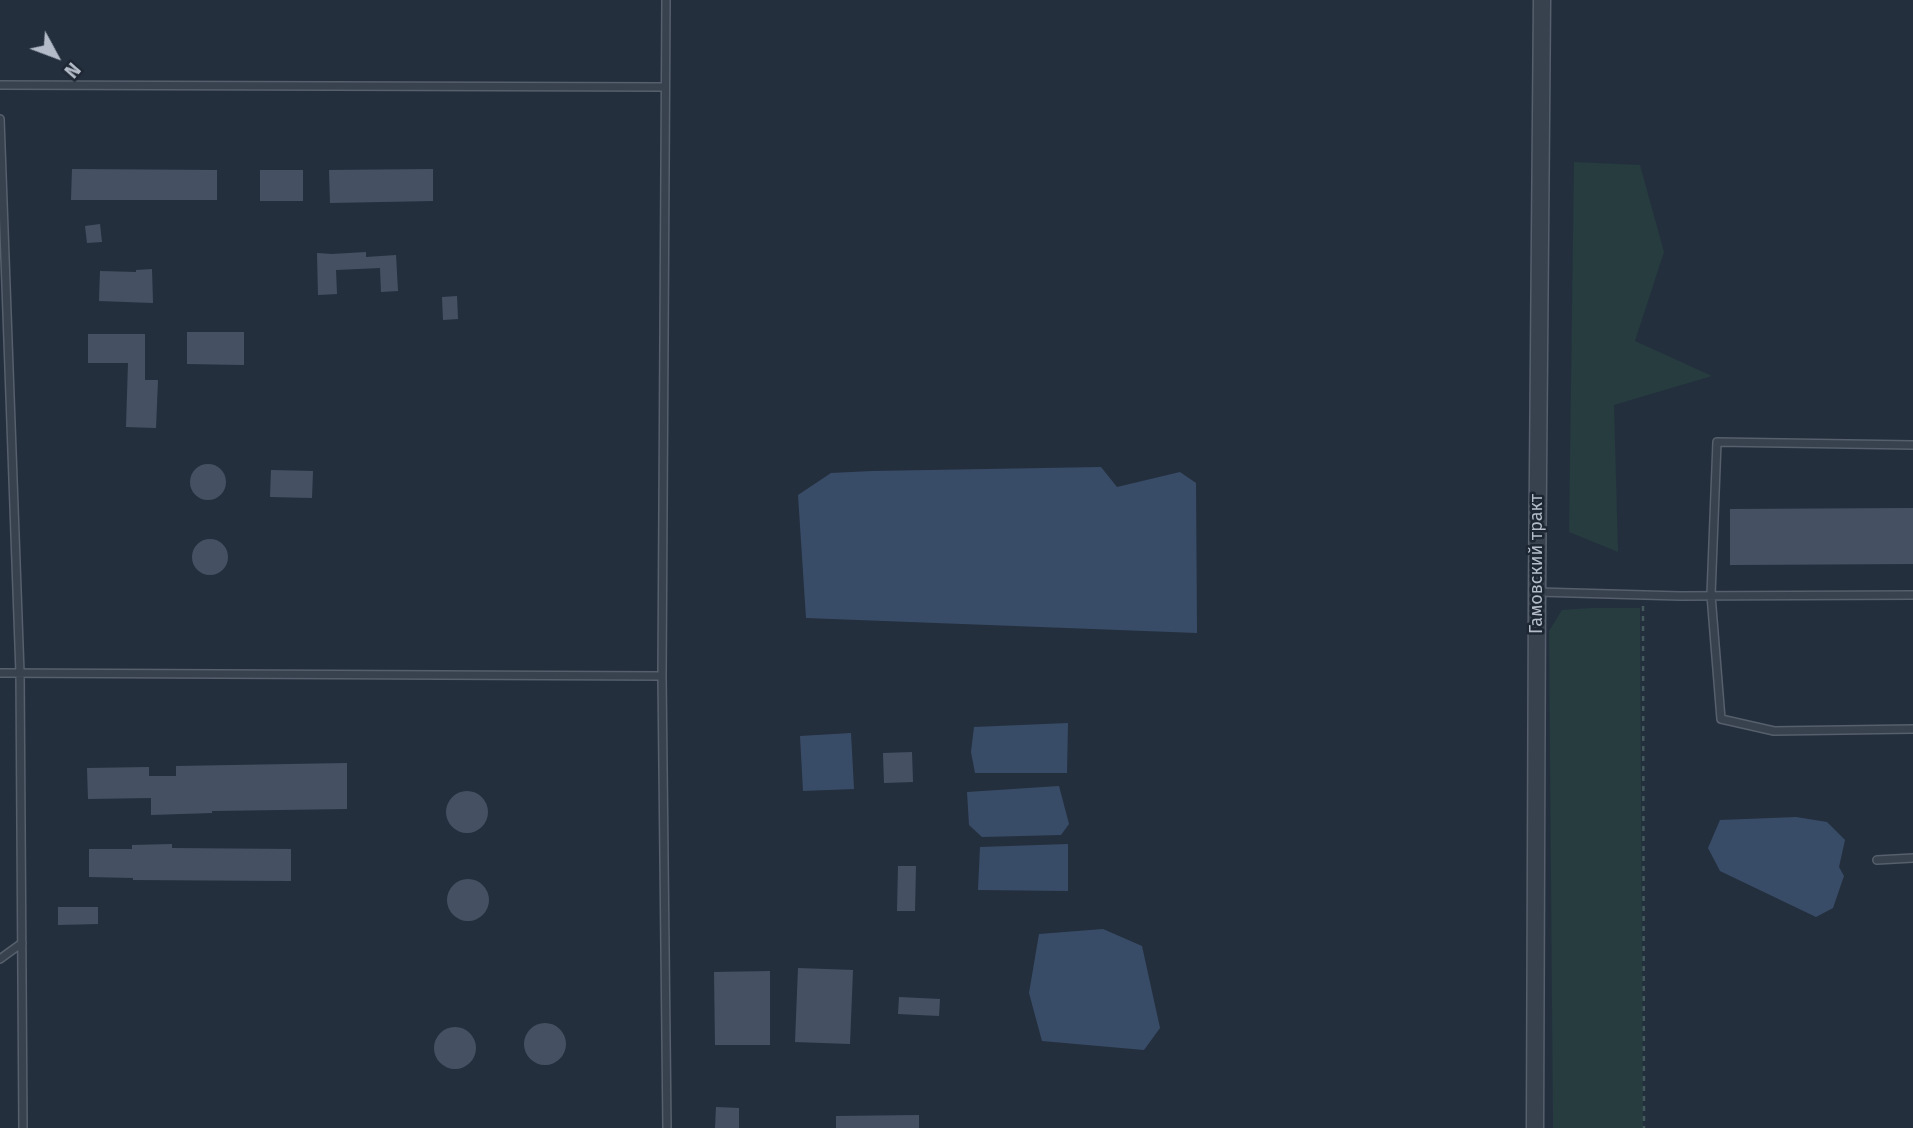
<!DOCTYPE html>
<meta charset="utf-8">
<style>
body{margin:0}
#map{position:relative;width:1913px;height:1128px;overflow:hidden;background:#242f3e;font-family:"Fira Sans",sans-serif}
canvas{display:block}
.north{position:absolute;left:21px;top:21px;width:70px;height:70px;-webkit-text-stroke:5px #1d2633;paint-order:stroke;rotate:131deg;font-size:19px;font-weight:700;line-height:28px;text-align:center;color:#b4bcc9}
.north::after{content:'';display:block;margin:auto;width:24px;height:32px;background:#b4bcc9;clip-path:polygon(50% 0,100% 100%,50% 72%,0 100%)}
</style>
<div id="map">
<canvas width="1913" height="1128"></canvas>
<div class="north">N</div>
</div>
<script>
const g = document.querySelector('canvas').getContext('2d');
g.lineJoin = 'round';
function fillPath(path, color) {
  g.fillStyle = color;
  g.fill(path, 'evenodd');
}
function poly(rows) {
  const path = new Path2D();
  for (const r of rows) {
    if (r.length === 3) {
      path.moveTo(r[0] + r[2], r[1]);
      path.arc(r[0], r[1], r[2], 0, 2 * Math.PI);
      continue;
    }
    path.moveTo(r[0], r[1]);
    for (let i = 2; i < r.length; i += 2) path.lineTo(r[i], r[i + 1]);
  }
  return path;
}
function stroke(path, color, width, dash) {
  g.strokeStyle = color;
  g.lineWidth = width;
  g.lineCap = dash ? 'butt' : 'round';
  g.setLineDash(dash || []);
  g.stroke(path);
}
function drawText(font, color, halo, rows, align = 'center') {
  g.font = font + ' "Fira Sans",sans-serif';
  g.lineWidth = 5;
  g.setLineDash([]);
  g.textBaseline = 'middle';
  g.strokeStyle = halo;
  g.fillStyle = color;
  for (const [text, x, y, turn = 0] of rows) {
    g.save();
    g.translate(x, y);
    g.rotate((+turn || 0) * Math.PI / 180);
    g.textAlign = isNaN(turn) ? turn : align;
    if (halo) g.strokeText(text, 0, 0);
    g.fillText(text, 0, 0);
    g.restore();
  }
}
fillPath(poly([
 [1574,162,1640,165,1664,252,1635,341,1712,376,1614,405,1618,552,1569,532],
 [1592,608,1640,608,1643,1128,1553,1128,1549,631,1562,610]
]), '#263c3f');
fillPath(poly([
 [1101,467,1117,487,1180,472,1196,483,1197,633,806,618,798,495,831,473,872,471],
 [1068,723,1067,773,975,773,971,752,974,727],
 [851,733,854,789,803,791,800,736],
 [1059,786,1069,824,1061,835,982,837,969,825,967,792],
 [1796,817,1827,822,1845,840,1839,867,1844,876,1833,908,1816,917,1720,871,1708,848,1720,820],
 [1068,844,1068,891,978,890,980,847],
 [1103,929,1142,946,1160,1028,1144,1050,1042,1041,1029,993,1039,934]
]), '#394c67');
fillPath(poly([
 [72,169,217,170,217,200,71,200],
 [433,169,433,201,330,203,329,170],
 [260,170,303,170,303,201,260,201],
 [100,224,102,242,87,243,85,226],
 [366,252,366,257,396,255,398,291,381,292,380,268,336,270,337,294,318,295,317,253,332,254],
 [152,269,153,303,99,301,100,271,136,272,136,270],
 [457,296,458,319,443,320,442,297],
 [187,332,244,332,244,365,187,364],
 [88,334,145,334,145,380,158,380,156,428,126,427,128,363,88,363],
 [208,482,18],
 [271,470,313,471,312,498,270,497],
 [1913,508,1913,564,1730,565,1730,509],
 [210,557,18],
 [912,752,913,782,884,783,883,753],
 [347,763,347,809,212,811,212,813,151,815,151,798,88,799,87,768,149,767,149,776,176,776,176,766],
 [467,812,21],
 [172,844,172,848,291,849,291,881,133,880,133,878,89,877,89,849,132,849,132,845],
 [898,866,916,866,915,911,897,911],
 [468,900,21],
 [58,907,98,907,98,924,58,925],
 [798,968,853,970,850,1044,795,1042],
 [770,971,770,1045,715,1045,714,972],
 [899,997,940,999,939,1016,898,1014],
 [545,1044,21],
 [455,1048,21],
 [716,1107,739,1108,739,1128,715,1128],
 [919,1115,919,1128,836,1128,836,1116]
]), '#455162');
const service = poly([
 [666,0,662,676,667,1128],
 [0,85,665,87],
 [0,119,20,673,23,1128],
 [1913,445,1717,442,1711,595,1721,719,1774,731,1913,729],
 [1538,592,1680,596,1913,595],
 [0,673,662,676],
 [1877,860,1913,858],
 [0,959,22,943]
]);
const tertiary = poly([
 [1535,1128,1537,592,1542,0]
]);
stroke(service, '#565f6c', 10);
stroke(tertiary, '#565f6c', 19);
stroke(poly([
 [1643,606,1644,1128]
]), '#44595c', 2.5, [5, 5]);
stroke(service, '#38414e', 7);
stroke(tertiary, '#38414e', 16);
drawText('18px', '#b4bcc9', '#1d2633', [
 ["Гамовский тракт",1537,564,-90]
]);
</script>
